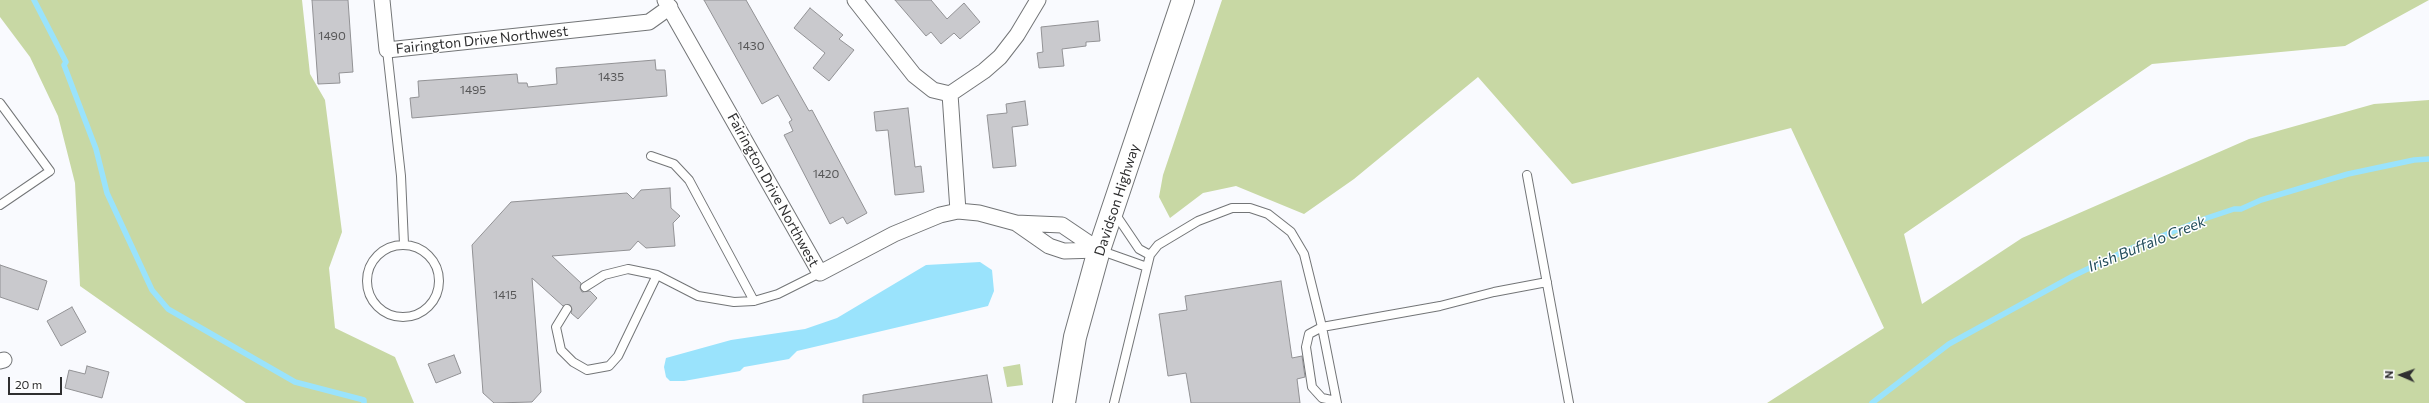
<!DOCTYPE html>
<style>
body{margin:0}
#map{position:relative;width:2429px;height:403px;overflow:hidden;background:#f9fafe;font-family:Commissioner,sans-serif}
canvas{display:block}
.north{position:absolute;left:2381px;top:355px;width:40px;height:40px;-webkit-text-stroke:3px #fff;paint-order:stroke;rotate:272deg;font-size:11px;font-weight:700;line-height:16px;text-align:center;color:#2f2f30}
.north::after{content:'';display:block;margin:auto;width:14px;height:18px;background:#2f2f30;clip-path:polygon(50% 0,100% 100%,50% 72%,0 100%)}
.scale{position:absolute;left:8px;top:377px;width:54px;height:18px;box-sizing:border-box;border:2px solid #2f2f30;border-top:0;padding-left:5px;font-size:12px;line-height:14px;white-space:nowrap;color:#2f2f30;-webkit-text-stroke:3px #fff;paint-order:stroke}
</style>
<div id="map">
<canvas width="2429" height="403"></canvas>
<div class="north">N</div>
<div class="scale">20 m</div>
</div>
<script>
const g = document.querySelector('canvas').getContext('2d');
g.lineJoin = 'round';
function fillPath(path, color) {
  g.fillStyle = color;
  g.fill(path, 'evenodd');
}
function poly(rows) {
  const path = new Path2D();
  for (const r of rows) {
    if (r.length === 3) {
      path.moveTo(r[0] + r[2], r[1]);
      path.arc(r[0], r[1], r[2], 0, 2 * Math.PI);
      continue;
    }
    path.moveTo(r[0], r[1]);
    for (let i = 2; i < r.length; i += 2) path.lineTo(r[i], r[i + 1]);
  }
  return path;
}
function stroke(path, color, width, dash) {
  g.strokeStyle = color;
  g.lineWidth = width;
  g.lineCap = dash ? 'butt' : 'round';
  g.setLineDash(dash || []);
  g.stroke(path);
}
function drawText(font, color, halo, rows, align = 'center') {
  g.font = font + ' Commissioner,sans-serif';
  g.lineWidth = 3;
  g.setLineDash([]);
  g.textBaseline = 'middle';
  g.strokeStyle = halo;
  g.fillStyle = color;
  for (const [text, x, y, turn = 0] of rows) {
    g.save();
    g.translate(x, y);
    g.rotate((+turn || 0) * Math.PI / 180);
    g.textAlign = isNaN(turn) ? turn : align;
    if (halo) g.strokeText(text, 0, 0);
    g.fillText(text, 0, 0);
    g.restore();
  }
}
fillPath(poly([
 [0,0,302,0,310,74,325,100,342,232,329,268,335,328,395,357,414,403,246,403,80,286,75,183,58,116,30,57,0,17],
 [1222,0,2429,0,2345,46,2152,64,1904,234,1922,304,2022,238,2249,139,2374,104,2429,100,2429,403,1767,403,1884,328,1791,128,1572,184,1478,77,1354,179,1304,214,1236,186,1203,193,1170,218,1159,197,1163,175],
 [1020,364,1023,385,1007,387,1003,367]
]), '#c8d8a4');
fillPath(poly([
 [980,262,992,270,994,291,988,306,797,351,789,359,744,367,740,371,684,381,670,381,666,377,664,367,666,358,731,340,805,329,837,318,926,265]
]), '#9ae3fc');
stroke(poly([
 [34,0,66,62,64,65,96,149,107,193,152,290,168,309,295,382,364,400,364,403],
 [1872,403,1949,344,2073,276,2127,250,2207,218,2234,209,2241,209,2261,200,2348,174,2414,160,2429,159]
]), '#9ae3fc', 5.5);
const building = poly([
 [312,0,348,0,353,72,339,73,340,83,318,84,312,0],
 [704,0,746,0,809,111,812,110,867,213,847,224,843,217,830,224,784,135,793,131,789,122,792,120,778,95,762,104,704,0],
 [895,0,931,0,947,19,964,3,980,22,960,39,954,33,941,44,931,32,926,36,895,0],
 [810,8,843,35,839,39,854,50,829,81,813,68,825,53,794,28,810,8],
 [1098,21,1100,41,1086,42,1086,46,1062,49,1064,66,1039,68,1037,53,1043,52,1041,27,1098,21],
 [655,60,656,70,665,70,667,96,412,118,410,98,419,97,418,81,517,74,518,83,527,83,528,87,557,84,556,68,655,60],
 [1025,101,1028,125,1012,127,1016,166,993,168,987,115,1007,113,1006,104,1025,101],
 [908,108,915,167,921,166,924,192,895,195,888,130,876,131,874,112,908,108],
 [670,188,671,208,680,216,673,223,675,246,646,248,638,241,630,250,552,256,581,283,580,288,582,292,590,291,597,298,578,319,571,313,572,309,570,305,563,306,532,278,541,392,532,402,494,403,483,393,472,245,511,202,627,193,633,199,641,190,670,188],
 [0,265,47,281,38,310,0,297,0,265],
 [1281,281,1292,358,1302,356,1305,377,1297,379,1300,403,1191,403,1186,373,1168,376,1159,314,1187,310,1185,296,1281,281],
 [72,307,86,332,61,346,47,321,72,307],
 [454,355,461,373,436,383,428,364,454,355],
 [87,366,109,372,102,398,65,388,69,370,85,374,87,366],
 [987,375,992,403,863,403,863,395,987,375]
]);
fillPath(building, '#c9c9cd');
stroke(building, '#929295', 1);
const service = poly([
 [387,50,401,176,404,244],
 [0,103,50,171,0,205],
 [651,156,674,164,689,180,754,301,778,294,820,273],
 [1527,175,1569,403],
 [1114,212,1139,249,1150,255],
 [403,281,36],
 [1099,250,1147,267],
 [585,287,604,275,628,269,657,275,698,296,734,302,754,301],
 [567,309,556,327,561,350,573,362,587,370,609,366,618,356,657,275],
 [1336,401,1322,398,1312,387,1306,347,1309,334,1322,327,1440,306,1494,292,1547,282],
 [1114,403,1150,255,1158,245,1198,221,1232,208,1250,208,1268,214,1291,232,1304,254,1322,327,1337,403]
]);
const minor = poly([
 [382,0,387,50,649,22,670,7],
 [665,0,820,273,894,234,940,215,958,211,979,213,1016,223,1062,225,1099,250],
 [855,0,914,75,933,90,950,94,984,71,1000,57,1017,35,1038,0],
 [950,94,958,211],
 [1016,223,1049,246,1064,251,1099,250],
 [0,361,4,360]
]);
const primary = poly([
 [1064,403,1075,337,1099,250,1183,0]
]);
stroke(service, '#737577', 10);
stroke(minor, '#737577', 17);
stroke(primary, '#737577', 24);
stroke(service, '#fff', 8);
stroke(minor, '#fff', 15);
stroke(primary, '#fff', 22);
drawText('12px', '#565657', null, [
 ["1490",332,36],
 ["1430",751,46],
 ["1435",611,77],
 ["1495",473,90],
 ["1420",826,174],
 ["1415",505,295]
]);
drawText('14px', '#2f2f30', '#fff', [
 ["Fairington Drive Northwest",482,40,-6],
 ["Fairington Drive Northwest",773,190,61],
 ["Davidson Highway",1117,200,-72]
]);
drawText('italic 15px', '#234e5c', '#fff', [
 ["Irish Buffalo Creek",2147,244,-22]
]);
</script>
